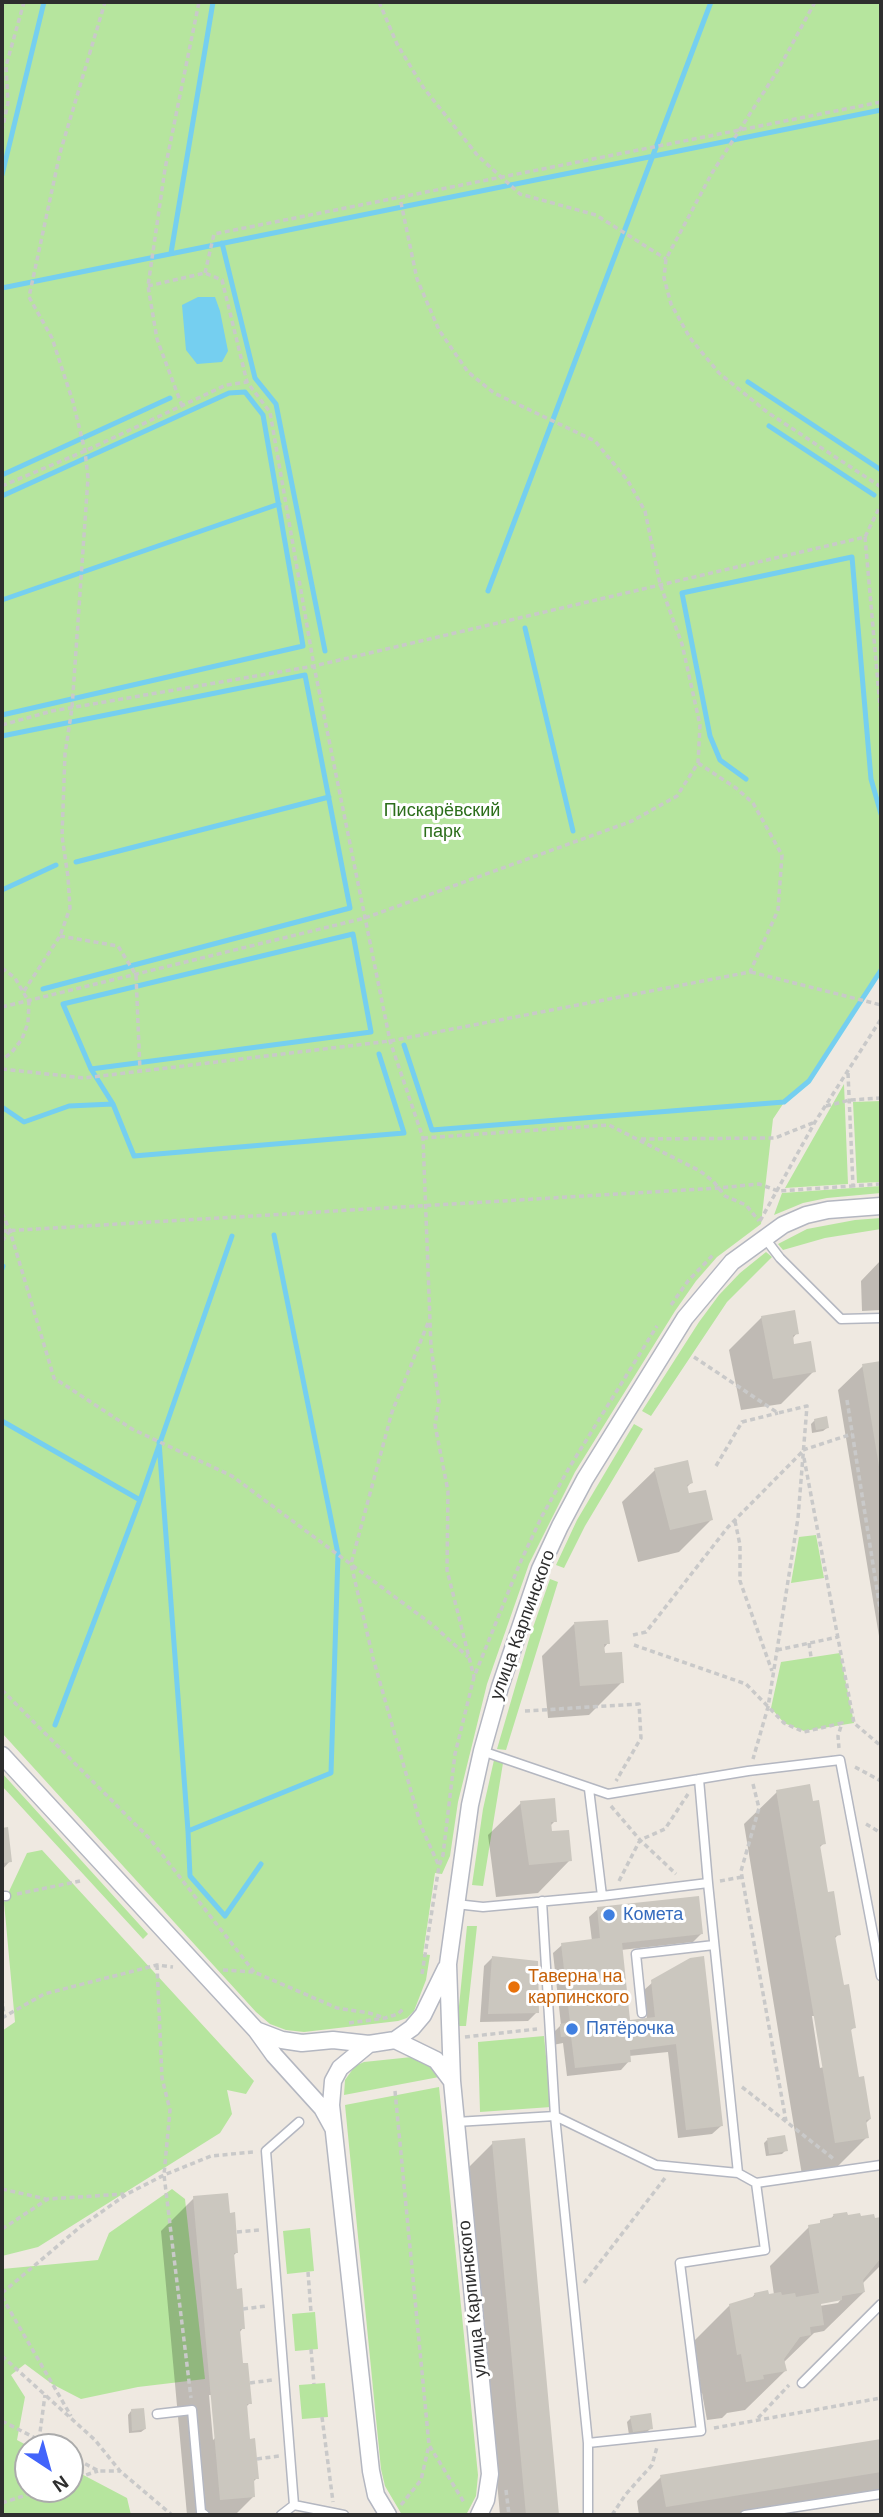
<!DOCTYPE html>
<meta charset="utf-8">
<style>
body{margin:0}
#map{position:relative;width:883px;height:2517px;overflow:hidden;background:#efe9e1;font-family:Helvetica,sans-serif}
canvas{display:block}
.frame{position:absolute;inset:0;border:4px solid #2e2e2e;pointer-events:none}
.north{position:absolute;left:14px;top:2433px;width:70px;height:70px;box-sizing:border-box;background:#fff;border:2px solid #ababab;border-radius:50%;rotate:144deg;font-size:19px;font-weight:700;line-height:28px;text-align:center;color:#2e2e2e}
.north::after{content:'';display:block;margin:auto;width:24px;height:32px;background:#4264fb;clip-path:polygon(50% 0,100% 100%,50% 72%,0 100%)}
</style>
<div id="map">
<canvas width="883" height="2517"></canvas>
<div class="frame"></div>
<div class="north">N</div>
</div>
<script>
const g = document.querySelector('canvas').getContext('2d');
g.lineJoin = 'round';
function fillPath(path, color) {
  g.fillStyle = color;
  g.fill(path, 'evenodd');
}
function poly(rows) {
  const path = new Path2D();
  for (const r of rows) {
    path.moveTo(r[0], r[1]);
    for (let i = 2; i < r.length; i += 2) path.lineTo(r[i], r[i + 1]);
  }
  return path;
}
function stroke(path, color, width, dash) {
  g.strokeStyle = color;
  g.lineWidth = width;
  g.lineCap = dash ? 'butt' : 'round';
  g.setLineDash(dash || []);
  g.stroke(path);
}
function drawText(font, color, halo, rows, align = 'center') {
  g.font = font + ' Helvetica,sans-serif';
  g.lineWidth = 6;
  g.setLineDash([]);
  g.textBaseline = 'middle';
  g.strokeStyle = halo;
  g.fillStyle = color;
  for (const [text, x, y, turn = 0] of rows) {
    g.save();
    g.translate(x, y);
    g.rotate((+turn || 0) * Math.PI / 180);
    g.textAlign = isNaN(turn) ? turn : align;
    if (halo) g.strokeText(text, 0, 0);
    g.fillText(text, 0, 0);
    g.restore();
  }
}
fillPath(poly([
 [2,2,881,2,881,970,809,1081,785,1101,773,1119,761,1224,717,1257,696,1281,675,1311,575,1472,529,1564,487,1684,458,1802,450,1856,442,1874,435,1873,423,1954,430,1955,426,1980,414,2011,407,2018,398,2021,304,2032,286,2030,270,2024,256,2012,2,1733],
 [844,1084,848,1184,785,1188],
 [881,1101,881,1182,857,1183,853,1102],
 [881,1186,881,1193,827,1198,803,1203,774,1215,782,1193],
 [881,1218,881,1229,825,1238,783,1250,778,1244,807,1229,855,1220],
 [766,1252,772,1257,727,1302,651,1416,642,1411,699,1322,719,1295,740,1273],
 [634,1424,643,1429,585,1526,564,1568,556,1565,577,1520],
 [816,1535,824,1578,791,1583,799,1537],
 [550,1579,558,1582,506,1750,497,1749,530,1636],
 [840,1653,854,1723,804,1731,784,1723,771,1708,781,1662],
 [494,1760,503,1763,483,1886,472,1885,483,1809],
 [2,1773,148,1934,143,1939,2,1786],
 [42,1850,254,2081,246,2094,227,2090,232,2114,220,2133,38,2247,2,2256,2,2031,15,2022,4,1902,27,1853],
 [467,1926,477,1926,466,2026,457,2026],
 [544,2036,551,2107,480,2112,478,2042],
 [412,2057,428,2063,439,2077,344,2095,345,2080,355,2066,364,2062],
 [439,2087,478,2475,476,2496,466,2515,402,2515,385,2486,381,2469,345,2105],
 [172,2189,185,2199,205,2379,138,2387,81,2399,52,2384,25,2364,11,2375,25,2397,17,2440,30,2447,28,2447,28,2489,70,2489,70,2468,127,2498,131,2515,2,2515,2,2269,98,2260,109,2233],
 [310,2228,314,2271,287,2274,283,2231],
 [315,2312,318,2349,295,2351,292,2314],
 [325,2383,328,2417,302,2419,299,2385]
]), '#b6e59e');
fillPath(poly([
 [198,297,215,297,220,311,228,351,222,362,197,364,186,350,182,305]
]), '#75cff0');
fillPath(poly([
 [881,1260,881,1310,862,1311,861,1281],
 [762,1317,797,1333,792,1339,793,1346,814,1371,781,1404,741,1410,729,1350],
 [881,1363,881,1648,838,1390,863,1366],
 [815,1420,827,1428,823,1431,812,1433,811,1424],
 [655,1470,691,1483,686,1488,688,1496,711,1520,679,1552,638,1562,622,1502],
 [574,1624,608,1643,603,1649,622,1682,589,1715,548,1718,542,1656],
 [777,1792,824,1843,819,1848,827,1894,839,1934,834,1939,842,1987,854,2027,849,2032,857,2079,870,2119,865,2124,867,2137,834,2170,802,2175,744,1824],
 [812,2016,815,2016,824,2067,820,2068],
 [521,1803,555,1821,550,1826,550,1833,570,1860,538,1893,496,1897,488,1835],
 [2,1829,6,1829,10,1861,2,1870],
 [598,1909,701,1934,693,1942,621,1950,629,2022,647,2020,644,1990,653,1982,721,2126,712,2134,678,2138,668,2052,629,2056,629,2061,621,2070,567,2076,563,2043,553,2045,552,2034,561,2025,553,1953,562,1945,592,1941,589,1917],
 [492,1958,537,2012,528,2021,480,2022,484,1966],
 [523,2140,557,2515,500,2515,469,2167,493,2143],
 [767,2140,786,2150,782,2154,766,2156,764,2143],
 [194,2198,237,2252,232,2257,235,2291,243,2328,239,2333,242,2365,250,2403,246,2407,248,2441,257,2478,252,2483,253,2497,235,2515,187,2515,161,2231],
 [209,2395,213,2395,216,2437,213,2440],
 [834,2215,873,2220,881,2218,881,2265,862,2284,864,2292,824,2331,814,2333,783,2363,785,2371,745,2410,727,2413,722,2418,707,2420,702,2393,698,2393,690,2345,730,2305,750,2300,755,2294,774,2295,770,2266,809,2227,830,2220],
 [842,2298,838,2303,813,2307,812,2303],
 [131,2411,145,2429,141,2432,129,2433,128,2415],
 [631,2418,651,2428,647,2432,629,2435,627,2422],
 [881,2441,881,2491,734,2515,639,2515,637,2501,661,2477]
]), '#0003');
stroke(poly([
 [2,175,44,2],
 [222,243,255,378,276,404,325,651],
 [171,253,213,2],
 [2,288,881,110],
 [748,382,881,470],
 [769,426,874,495],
 [2,475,170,398],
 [2,496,229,393,245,392,263,415,303,646,2,715],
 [488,591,711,2],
 [2,600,279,504],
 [525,628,573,831],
 [2,736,305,675,350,908,43,989],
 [746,779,720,760,710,736,682,593,852,557,871,779,881,814],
 [76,862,329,797],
 [2,890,56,865],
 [404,1045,432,1130,784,1102,809,1081,881,970],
 [91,1069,371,1032,353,934,63,1004,91,1069,113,1104,134,1156,404,1133,379,1054],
 [2,1107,24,1122,69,1106,113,1104],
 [2,1269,3,1266],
 [2,1421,140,1500],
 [159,1442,188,1831,331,1773,338,1554,274,1235],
 [55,1725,140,1500,232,1236],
 [188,1831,190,1876,225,1916,261,1864]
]), '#75cff0', 5);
fillPath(poly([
 [795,1310,799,1334,793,1335,794,1344,811,1341,816,1372,773,1379,761,1316],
 [881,1361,881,1472,880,1472,862,1364],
 [827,1416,829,1428,816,1430,814,1419],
 [688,1460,693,1483,687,1485,689,1493,706,1490,713,1520,670,1530,654,1468],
 [608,1620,610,1644,604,1644,605,1653,622,1652,624,1683,580,1686,574,1622],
 [810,1784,813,1801,819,1800,826,1844,820,1845,828,1892,834,1891,841,1935,835,1936,844,1985,849,1984,856,2028,851,2029,859,2077,864,2076,871,2119,866,2120,869,2138,835,2143,776,1790],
 [555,1798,557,1822,551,1822,552,1831,569,1830,572,1861,529,1865,520,1801],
 [8,1827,12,1862,2,1863,2,1828],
 [699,1896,703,1934,622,1943,630,2020,655,2017,651,1980,690,1958,704,1956,723,2126,686,2130,676,2044,630,2050,631,2062,575,2068,571,2036,561,2037,560,2029,560,2024,570,2022,561,1943,600,1938,597,1907],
 [492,1956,538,1961,539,2013,488,2014],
 [785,2135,788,2151,769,2154,767,2138],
 [525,2138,538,2287,559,2515,526,2515,492,2141],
 [228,2193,230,2213,235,2212,238,2253,234,2253,237,2289,242,2288,245,2329,240,2329,243,2363,248,2363,252,2404,247,2404,250,2439,255,2438,259,2479,254,2479,255,2497,220,2500,193,2196],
 [847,2212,848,2215,860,2213,861,2216,874,2214,875,2218,881,2217,881,2258,863,2280,865,2292,842,2296,842,2300,821,2304,824,2325,810,2327,811,2335,800,2337,784,2359,787,2371,763,2375,764,2379,746,2382,741,2354,737,2355,729,2304,755,2296,754,2293,768,2290,769,2294,781,2292,782,2295,795,2293,796,2297,819,2293,808,2225,820,2223,820,2220,834,2217,833,2214],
 [144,2408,146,2429,132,2431,131,2409],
 [651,2413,653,2429,633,2432,630,2416],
 [881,2439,881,2472,666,2507,660,2475]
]), '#cbc7bf');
const service = poly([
 [764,1237,780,1258,841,1319,881,1318],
 [482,1751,608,1794,748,1771,840,1760,881,1976],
 [699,1779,708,1883,738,2173],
 [589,1789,602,1896],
 [2,1896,6,1896],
 [542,1901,555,2116,588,2443,588,2515],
 [456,1904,483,1907,602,1896,708,1883],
 [642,2013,636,1954,714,1945],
 [456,2122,555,2116,656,2165,738,2173,756,2183,881,2165],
 [802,2383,881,2304],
 [157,2414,192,2410,201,2512,205,2515],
 [588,2443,701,2431,680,2263,765,2250,756,2183],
 [294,2505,344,2515],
 [281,2515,294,2505,266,2151,299,2122],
 [745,2515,881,2494]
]);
const minor = poly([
 [2,1755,256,2030,274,2055,322,2108,333,2128],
 [256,2030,282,2040,302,2043,333,2040,369,2044,395,2040,412,2028,423,2015,446,1968],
 [395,2040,436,2060,451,2080],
 [369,2044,340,2068,333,2081,331,2105,371,2471,376,2495,388,2515],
 [479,2515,486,2500,490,2474,452,2081,448,1964,470,1805,482,1751,500,1687,540,1569,560,1526,585,1479,685,1318,732,1262,783,1225,806,1215,828,1210,881,1206]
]);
stroke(service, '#b4b7c1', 11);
stroke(minor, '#b4b7c1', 19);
stroke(poly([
 [379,2,397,44,423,87,478,156,520,194,596,215,666,259],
 [815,2,778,70,712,173,666,259,664,278,671,304,690,338,719,373,767,412,881,487],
 [2,131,8,103,6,66,24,2],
 [205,273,214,234,881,102],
 [148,286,205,273,222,280,247,382],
 [182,406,157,339,148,286,165,169,199,2],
 [2,486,85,451,226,385,247,382,270,412,314,666,390,1041,423,1138,431,1347,439,1401,435,1425,448,1491,447,1570,474,1677],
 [865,537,881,718],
 [2,725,52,711,314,666,865,537,881,504],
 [60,936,118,946,136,975,140,1071],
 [2,968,15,978,29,1002,28,1023,22,1039,12,1052,2,1060],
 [751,972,881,1005],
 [24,991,60,936,70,908,68,877,62,836,65,754,72,708,88,478,85,451,73,402,52,338,29,297,60,153,105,2],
 [2,1007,365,918,632,821,677,796,698,763,700,725,682,644,660,584,645,511,628,481,595,441,494,393,468,372,439,330,417,279,400,198],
 [2,1069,84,1078,390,1041,750,972,778,910,782,855,753,803,736,788,698,763],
 [848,1073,853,1186,881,1184],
 [826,1106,850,1100,881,1098],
 [423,1138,609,1125,700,1171,713,1181,725,1196,746,1205,759,1221],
 [641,1139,775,1138,815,1122],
 [2,1213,10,1231,54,1378,132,1429,232,1476,434,1626,468,1657],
 [760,1221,815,1122,881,1019],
 [2,1231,718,1188,759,1184,778,1191,853,1186],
 [2,1241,10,1231],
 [671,1305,688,1281,713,1255],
 [428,1323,392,1412,351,1564,373,1658,421,1826,439,1866],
 [694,1357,778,1413,807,1406,798,1518,768,1707,753,1759],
 [847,1400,881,1615],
 [803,1450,852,1434],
 [804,1458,854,1723,881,1746],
 [716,1466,742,1422,778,1413],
 [735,1521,740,1545,740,1581,772,1671],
 [633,1635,646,1632,728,1527,803,1451],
 [809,1643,811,1657],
 [634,1645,746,1684,784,1723,804,1732,842,1723,838,1736,839,1748],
 [777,1650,838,1637],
 [2,1690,150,1839,254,1972],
 [525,1711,639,1704,641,1738,616,1781],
 [855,1767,881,1781],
 [753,1784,759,1808,741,1871,786,2121],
 [611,1806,640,1840,676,1874],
 [866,1824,881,1833],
 [619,1881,640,1840,665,1829,688,1794],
 [720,1881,742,1877],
 [17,1894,80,1881],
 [157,1965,162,2078,170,2110,164,2175,191,2398],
 [223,1970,254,1972,337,2008,369,2013,382,2017],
 [422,1974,439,1866,443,1855,455,1754,474,1677,520,1563,542,1516,569,1468,657,1326],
 [2,1998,4,2016],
 [2,2018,44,1994,157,1965,173,1967],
 [349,2023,385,2018,398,2014,404,2008],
 [465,2037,537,2029],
 [742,2087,835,2160],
 [395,2091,429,2445,465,2504],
 [2,2189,46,2199],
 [2,2229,48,2199,124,2194],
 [237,2232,259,2230],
 [308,2272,311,2312],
 [584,2283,665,2178],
 [2,2293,80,2227,127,2194,164,2175,211,2156,253,2152],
 [2,2297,71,2416],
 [243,2309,266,2306],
 [311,2349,314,2384],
 [2,2356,95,2440,120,2471,172,2515],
 [250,2383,272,2380],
 [322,2417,333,2502],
 [758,2418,789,2385],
 [2,2421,53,2447],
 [714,2428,881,2398],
 [39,2440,45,2395],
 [70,2456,99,2471,120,2471],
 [257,2459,279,2456],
 [70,2480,98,2471],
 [506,2490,509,2515],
 [2,2503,44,2489],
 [401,2505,421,2480,429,2445],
 [612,2515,626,2494,652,2465,657,2447]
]), '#c9c9c9', 3.5, [5, 3.5]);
stroke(service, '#fff', 8);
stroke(minor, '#fff', 16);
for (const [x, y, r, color] of [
 [609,1915,7,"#3f7fe0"],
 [514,1987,7,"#e8710a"],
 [572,2029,7,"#3f7fe0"]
]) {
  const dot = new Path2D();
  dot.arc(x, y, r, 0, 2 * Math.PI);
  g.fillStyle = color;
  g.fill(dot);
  stroke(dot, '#fff', 2.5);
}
drawText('18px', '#2c6e1b', '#fff', [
 ["Пискарёвский",442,811],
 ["парк",442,832]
]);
drawText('18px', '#2e2e2e', '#fff', [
 ["улица Карпинского",523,1625,-70],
 ["улица Карпинского",473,2299,-96]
]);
drawText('18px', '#366cbe', '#fff', [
 ["Комета",623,1915],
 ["Пятёрочка",586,2029]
], 'left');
drawText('18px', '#c56008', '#fff', [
 ["Таверна на",528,1977],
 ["карпинского",528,1998]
], 'left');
</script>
